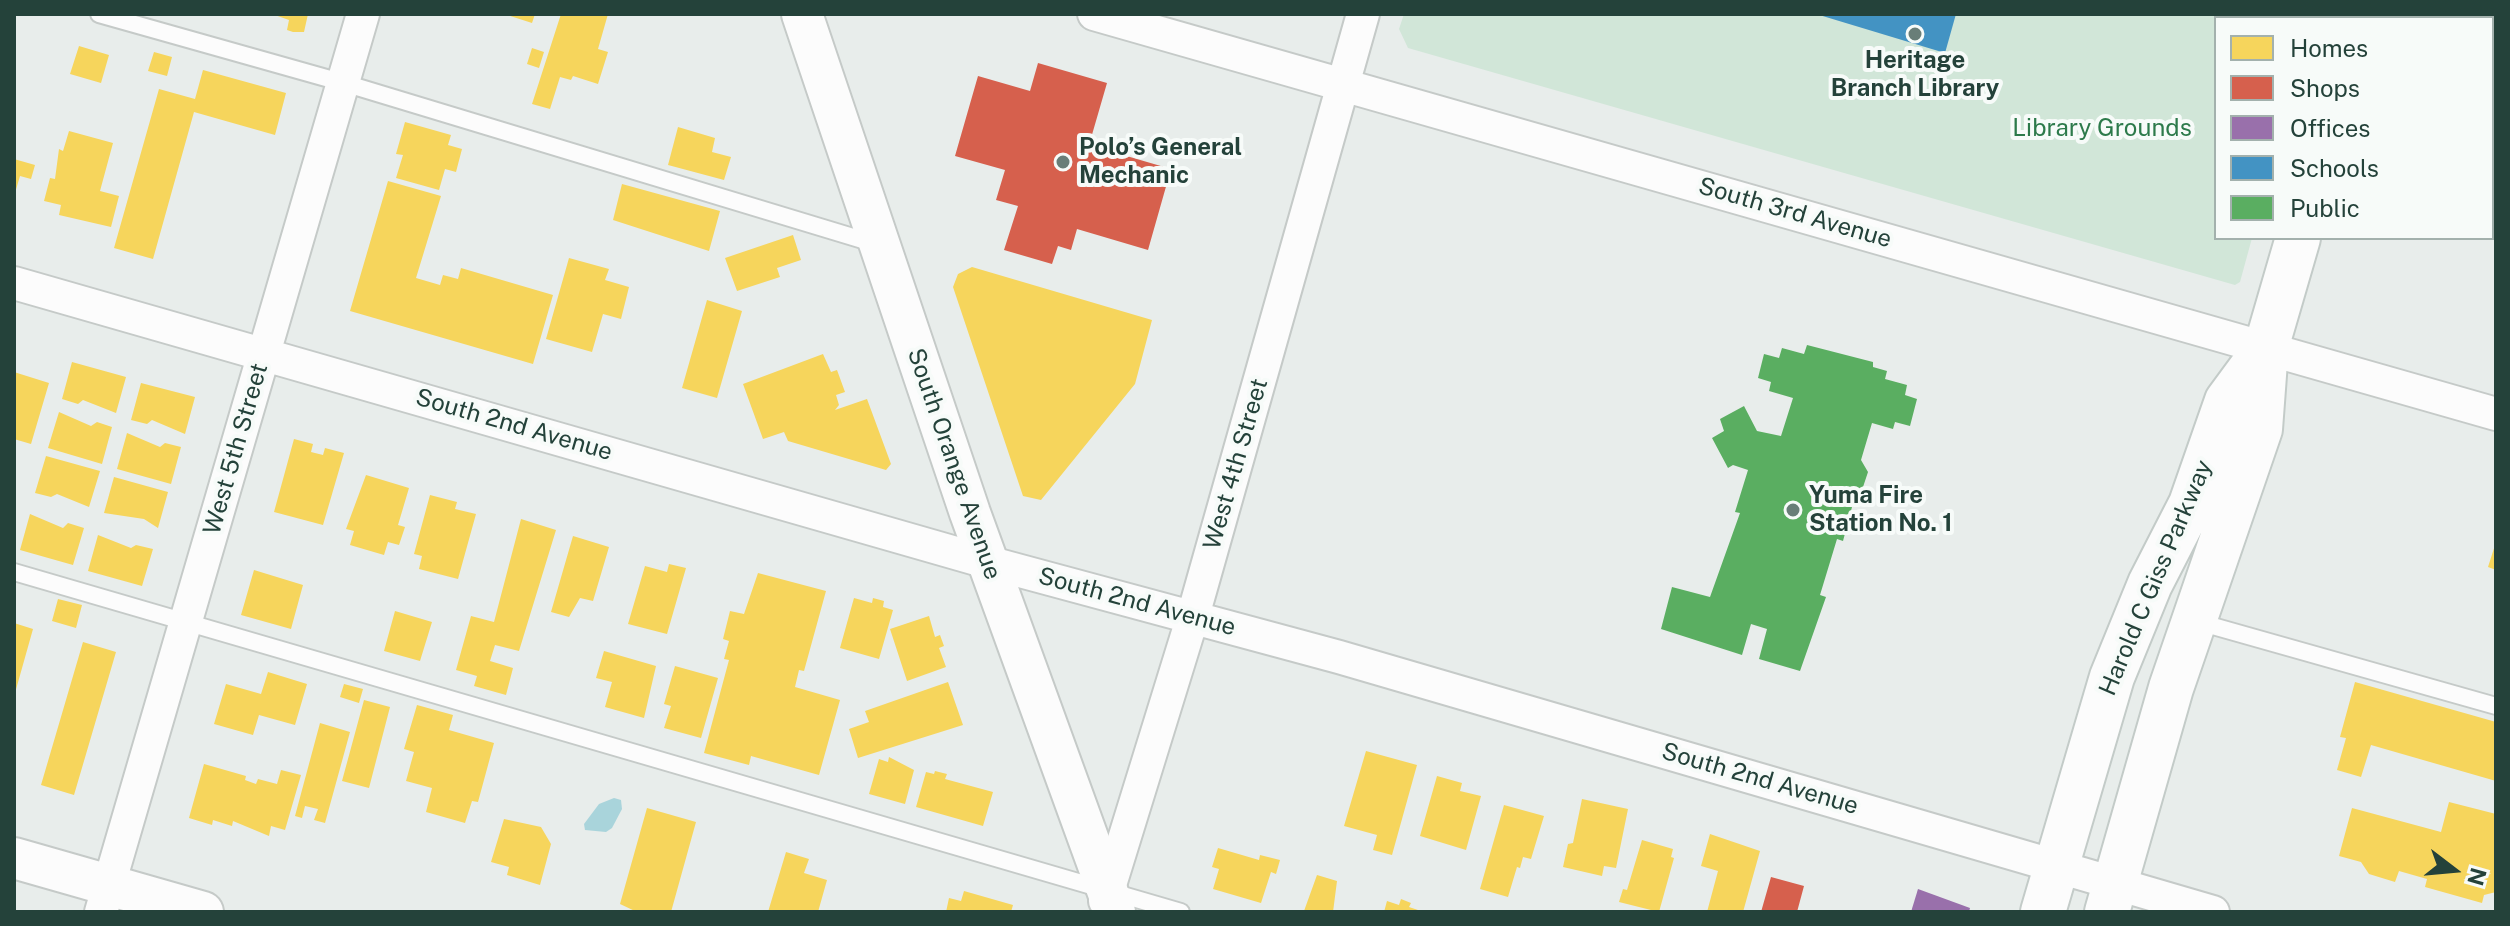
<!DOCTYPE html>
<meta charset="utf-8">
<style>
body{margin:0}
#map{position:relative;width:2510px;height:926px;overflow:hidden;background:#e8edeb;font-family:"Public Sans",sans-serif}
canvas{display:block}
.frame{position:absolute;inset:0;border:16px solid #24423a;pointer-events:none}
.legend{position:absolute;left:2214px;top:16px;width:280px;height:224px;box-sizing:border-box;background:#f7fbf9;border:2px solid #a3b1ad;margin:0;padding:10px 14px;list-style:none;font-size:24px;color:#24423a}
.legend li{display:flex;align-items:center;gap:16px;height:40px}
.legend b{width:40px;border:2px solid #a3b1ad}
.north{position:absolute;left:2414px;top:830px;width:80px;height:80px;-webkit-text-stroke:6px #f7fbf9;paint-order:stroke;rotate:106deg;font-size:22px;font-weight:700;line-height:32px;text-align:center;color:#24423a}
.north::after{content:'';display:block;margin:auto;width:28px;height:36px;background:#24423a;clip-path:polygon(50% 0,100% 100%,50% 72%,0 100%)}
</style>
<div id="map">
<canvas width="2510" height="926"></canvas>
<div class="frame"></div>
<ul class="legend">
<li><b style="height:22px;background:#f6d55c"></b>Homes</li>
<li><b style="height:22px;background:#d6604d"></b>Shops</li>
<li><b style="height:22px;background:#9970ab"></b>Offices</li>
<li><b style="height:22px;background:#4393c3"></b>Schools</li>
<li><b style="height:22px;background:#5aae61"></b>Public</li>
</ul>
<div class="north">N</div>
</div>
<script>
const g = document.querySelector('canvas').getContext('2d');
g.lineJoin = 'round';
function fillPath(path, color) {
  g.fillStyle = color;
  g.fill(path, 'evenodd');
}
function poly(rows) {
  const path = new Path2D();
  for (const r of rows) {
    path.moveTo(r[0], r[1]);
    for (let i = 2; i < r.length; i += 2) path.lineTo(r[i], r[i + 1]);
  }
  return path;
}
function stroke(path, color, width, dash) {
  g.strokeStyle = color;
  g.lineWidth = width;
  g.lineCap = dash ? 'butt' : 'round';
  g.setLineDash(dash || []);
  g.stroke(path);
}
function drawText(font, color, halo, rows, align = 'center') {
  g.font = font + ' "Public Sans",sans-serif';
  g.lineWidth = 8;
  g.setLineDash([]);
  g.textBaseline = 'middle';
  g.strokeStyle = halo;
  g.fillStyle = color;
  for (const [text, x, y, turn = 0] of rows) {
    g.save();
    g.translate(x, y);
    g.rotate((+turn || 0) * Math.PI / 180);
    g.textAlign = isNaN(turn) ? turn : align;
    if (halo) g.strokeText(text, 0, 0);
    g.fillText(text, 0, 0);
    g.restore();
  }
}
fillPath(poly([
 [1404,14,2316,14,2314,18,2216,18,2216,238,2252,238,2240,282,2235,285,1408,48,1399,29]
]), '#d1e6d8');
fillPath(poly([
 [614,798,621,800,622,809,612,828,606,832,585,830,584,824,599,804]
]), '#a9d4db');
fillPath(poly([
 [272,14,308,14,304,32,293,32,287,30,289,20],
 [504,14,535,14,532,23],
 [561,14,608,14,598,49,608,52,598,84,573,76,571,80,560,77,550,109,532,104],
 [2496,24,2496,96,2492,95,2492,35],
 [79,46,109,55,101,83,70,74],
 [532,48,544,52,539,68,527,64],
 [154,52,172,57,167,76,148,71],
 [203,70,286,93,275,135,194,112,153,259,114,248,159,89,195,99],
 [405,122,451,135,448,145,462,149,456,172,445,169,439,190,396,178,403,155,396,154],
 [678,127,715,138,712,152,731,157,724,180,668,165],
 [69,131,113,143,100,191,119,196,111,227,59,215,61,205,44,201,50,178,55,179,59,149,63,151],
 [14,159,35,165,31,179,20,176,15,193],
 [388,181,441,196,416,278,440,285,443,275,458,279,461,268,553,295,533,364,350,311],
 [622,184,720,211,709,251,613,220],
 [793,235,801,260,777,268,780,277,737,291,725,258],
 [569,258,609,269,605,280,629,287,621,319,603,314,592,352,546,339],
 [972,267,1152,320,1135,384,1041,500,1023,496,953,287,958,274],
 [707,300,742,311,717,398,682,388],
 [823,354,831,372,837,370,845,392,836,395,839,405,835,410,867,399,891,464,886,470,788,441,784,432,763,439,743,384],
 [72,362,126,377,116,413,83,400,78,404,62,399],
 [14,372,49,383,31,444,14,439],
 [141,383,195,397,185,434,152,420,147,424,131,420],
 [59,412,91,426,97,422,112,427,102,464,48,448],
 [127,433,160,447,165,443,181,447,171,484,117,469],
 [294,439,313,444,311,452,323,455,325,448,344,453,323,525,274,512],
 [46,456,100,471,89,507,57,494,51,497,35,493],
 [366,475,409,488,398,525,405,527,399,545,388,542,384,555,350,545,354,531,346,529],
 [114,477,168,492,158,528,144,519,104,513],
 [430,495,457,502,455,509,476,514,458,579,419,569,422,556,414,554],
 [30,514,63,528,68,523,84,528,73,565,20,550],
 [521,519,556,530,519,651,495,645,490,661,513,668,506,695,474,686,477,676,456,670,471,616,494,622],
 [98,535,131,548,136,545,153,549,142,586,88,571],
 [573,536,609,547,593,601,580,598,569,617,551,612],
 [2496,542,2496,570,2488,567],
 [669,564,686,568,667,634,628,624,645,566,667,572],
 [254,570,303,585,291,629,241,615],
 [758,573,826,591,804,671,799,670,795,687,840,700,819,775,751,756,749,765,704,753,729,660,724,659,729,641,723,639,730,611,744,614],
 [854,598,872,603,873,598,884,601,883,607,893,610,879,659,840,648],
 [58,599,82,605,76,628,52,621],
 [395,611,432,622,420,661,384,651],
 [929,616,935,637,940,635,944,646,939,648,946,667,907,681,890,629],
 [14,623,33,629,15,693,14,693],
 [83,642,116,652,74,795,41,785],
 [604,651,656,666,644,718,605,707,612,682,596,678],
 [675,666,718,678,701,738,664,728,671,706,664,704],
 [268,672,307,684,295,725,259,715,253,735,214,724,226,684,261,694],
 [948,682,963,725,858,758,849,729,869,722,865,711],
 [2355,682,2496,722,2496,781,2371,745,2361,777,2337,770,2346,738,2340,737],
 [344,684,363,689,359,703,340,697],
 [364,700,390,707,369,788,342,781],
 [417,705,453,715,449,730,494,743,478,802,472,801,465,823,426,812,432,788,406,781,414,752,404,749],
 [320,723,350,732,325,823,314,820,318,809,305,806,302,818,295,816],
 [1366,751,1417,765,1392,855,1373,850,1377,835,1344,826],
 [889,757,914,770,905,804,869,794,879,759,888,762],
 [204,764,246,776,245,780,256,784,258,779,277,784,281,770,301,775,285,830,271,826,269,836,233,821,232,826,213,820,212,825,189,818],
 [935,771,947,774,945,779,993,792,983,826,916,807,926,772,934,774],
 [1437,776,1462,783,1460,791,1481,796,1466,850,1420,836],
 [1582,799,1628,809,1616,868,1604,866,1602,876,1563,867,1568,844,1573,843],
 [2449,802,2496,814,2496,892,2484,895,2482,903,2425,887,2427,879,2399,871,2395,882,2369,874,2361,862,2339,856,2352,808,2441,832],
 [1504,805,1544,816,1531,859,1523,857,1520,868,1517,867,1508,897,1480,889],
 [647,808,696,822,671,912,637,912,620,904],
 [504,819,541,827,551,844,540,885,507,875,509,867,491,862],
 [1710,834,1760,851,1743,912,1707,912,1718,871,1701,866],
 [1642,840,1673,849,1671,857,1674,858,1659,912,1619,902,1623,889,1627,890],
 [1218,848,1259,860,1260,855,1280,860,1276,874,1271,872,1261,903,1213,889,1219,869,1212,867],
 [786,852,809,859,804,873,827,880,818,912,768,912],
 [1317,875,1337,881,1333,912,1304,911],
 [964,891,1013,905,1011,912,946,912,949,898,961,901],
 [1401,899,1411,903,1409,907,1424,912,1384,912,1387,901,1399,905]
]), '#f6d55c');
fillPath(poly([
 [1038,63,1107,83,1089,145,1171,169,1148,250,1077,229,1071,250,1058,246,1052,264,1004,250,1018,206,996,200,1005,170,955,156,978,76,1030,91],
 [1771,877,1804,886,1797,912,1761,912]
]), '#d6604d');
fillPath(poly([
 [1918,889,1970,908,1969,912,1911,912]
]), '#9970ab');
fillPath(poly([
 [1816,14,1956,14,1945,53]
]), '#4393c3');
fillPath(poly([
 [1807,345,1873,362,1873,367,1887,371,1885,379,1907,385,1905,395,1917,399,1910,426,1895,422,1893,429,1872,423,1861,460,1868,472,1863,487,1850,494,1847,506,1852,507,1843,541,1837,539,1820,595,1826,597,1800,671,1759,659,1767,629,1751,624,1742,655,1661,629,1672,587,1710,597,1740,513,1735,512,1748,470,1733,465,1728,468,1712,438,1724,431,1720,419,1744,406,1757,431,1781,436,1793,398,1769,391,1771,382,1758,378,1764,354,1779,358,1782,348,1804,354]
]), '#5aae61');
const service = poly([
 [99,14,344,83,876,244],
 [2492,126,2496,127],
 [14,572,1181,912],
 [2195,621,2496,706]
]);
const minor = poly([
 [1094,14,2496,414],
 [14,283,987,562,1339,657,2213,912],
 [1105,901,1193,616,1363,14],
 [101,912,363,14]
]);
const tertiary = poly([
 [802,14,970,513,1115,912],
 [14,858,203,912]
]);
const secondary = poly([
 [2364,18,2365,14],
 [2043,912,2112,677,2150,584,2191,504,2227,401,2266,348],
 [2107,912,2171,688,2260,429,2266,348,2298,238]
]);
stroke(service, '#c5cac8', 20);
stroke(minor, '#c5cac8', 36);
stroke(tertiary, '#c5cac8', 44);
stroke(secondary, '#c3cbc8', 48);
stroke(service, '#fcfcfc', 16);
stroke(minor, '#fcfcfc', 32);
stroke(tertiary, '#fcfcfc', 40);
stroke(secondary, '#fcfcfc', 44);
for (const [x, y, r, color] of [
 [1915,34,8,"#697e78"],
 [1063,162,8,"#697e78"],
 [1793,510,8,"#697e78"]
]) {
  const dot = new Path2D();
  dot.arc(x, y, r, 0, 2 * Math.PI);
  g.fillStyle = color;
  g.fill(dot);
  stroke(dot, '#f7fbf9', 3);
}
drawText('bold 24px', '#24423a', '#f7fbf9', [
 ["Heritage",1915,61,"center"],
 ["Branch Library",1915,89,"center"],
 ["Polo’s General",1079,148],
 ["Mechanic",1079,176],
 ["Yuma Fire",1809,496],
 ["Station No. 1",1809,524]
], 'left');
drawText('24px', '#2d7a4b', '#f7fbf9', [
 ["Library Grounds",2102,129]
]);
drawText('24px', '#24423a', '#f7fbf9', [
 ["South 3rd Avenue",1795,213,16],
 ["South 2nd Avenue",514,425,16],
 ["West 5th Street",236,449,-74],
 ["South Orange Avenue",954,464,71],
 ["West 4th Street",1236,464,-74],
 ["Harold C Giss Parkway",2156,578,-67],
 ["South 2nd Avenue",1137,602,15],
 ["South 2nd Avenue",1760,779,16]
]);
</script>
